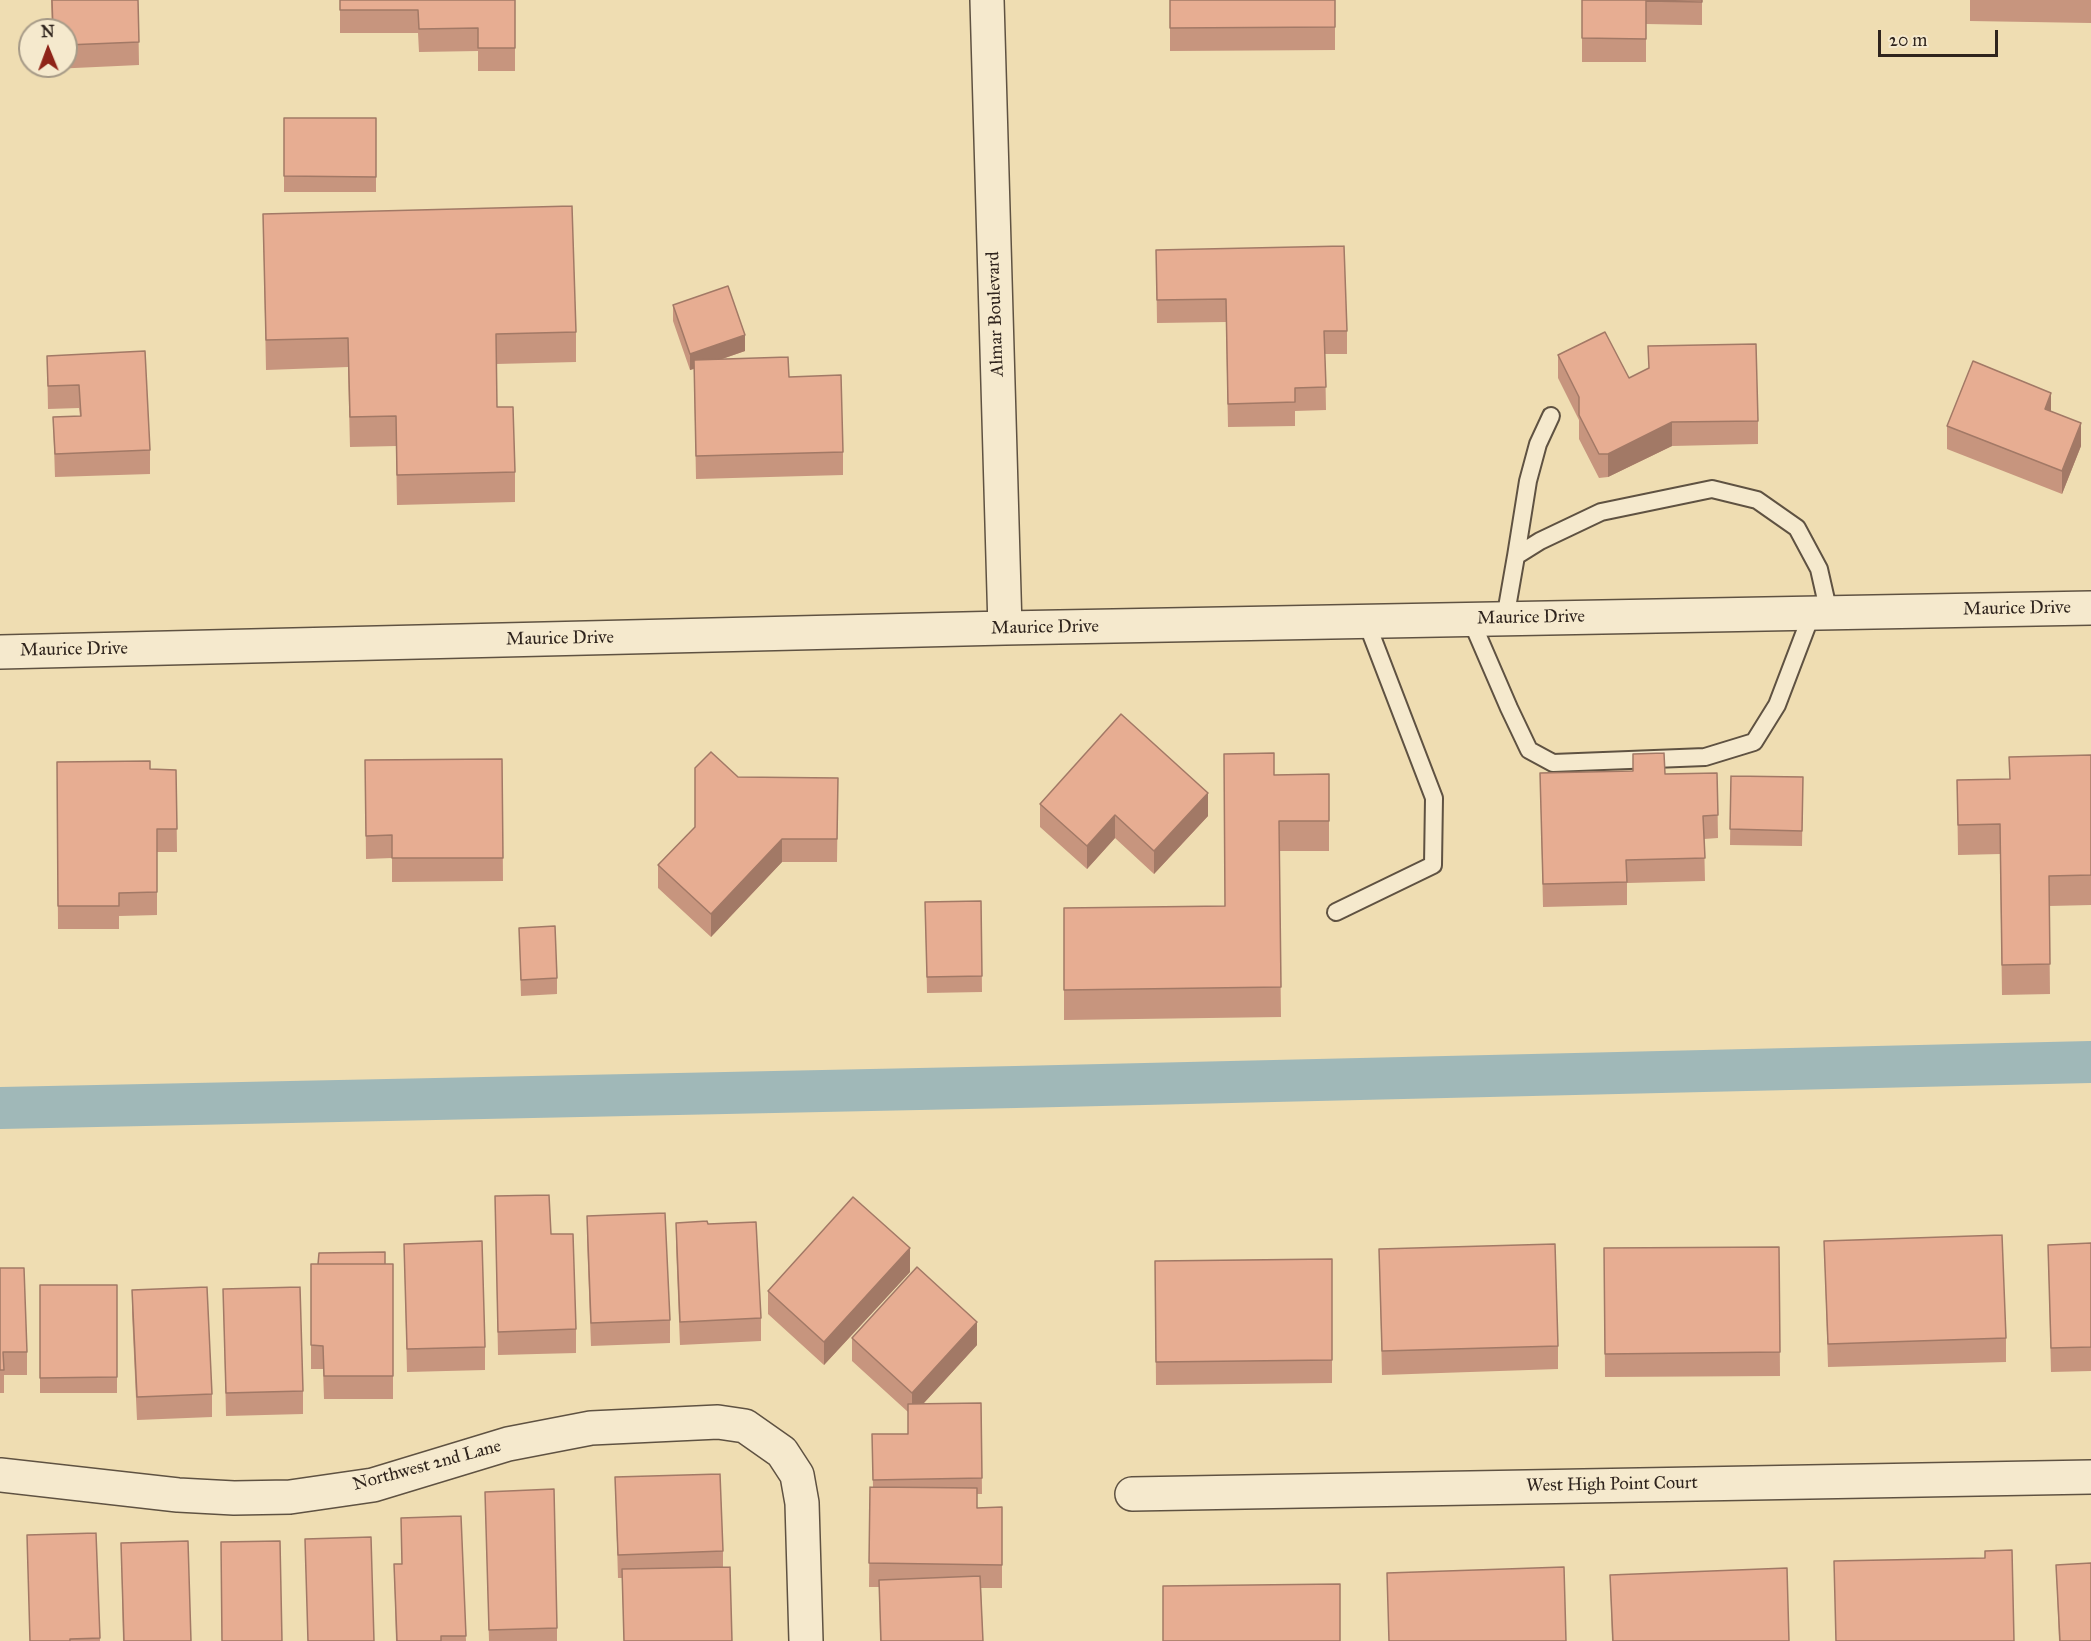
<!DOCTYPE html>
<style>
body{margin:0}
#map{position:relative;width:2091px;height:1641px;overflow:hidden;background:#efddb2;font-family:"IM FELL Great Primer",serif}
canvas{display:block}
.north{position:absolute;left:18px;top:18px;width:60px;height:60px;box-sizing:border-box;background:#f5e9cd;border:2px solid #a69a87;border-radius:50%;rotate:359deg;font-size:16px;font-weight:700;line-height:24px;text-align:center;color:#2f241d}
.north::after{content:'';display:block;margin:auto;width:21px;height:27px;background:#8f2418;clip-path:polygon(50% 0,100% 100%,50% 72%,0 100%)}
.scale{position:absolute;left:1878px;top:30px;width:120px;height:27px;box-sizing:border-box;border:3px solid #2f241d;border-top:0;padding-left:8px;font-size:18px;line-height:21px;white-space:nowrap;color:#2f241d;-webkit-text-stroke:4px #f5e9cd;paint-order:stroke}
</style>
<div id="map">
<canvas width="2091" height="1641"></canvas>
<div class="north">N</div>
<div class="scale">20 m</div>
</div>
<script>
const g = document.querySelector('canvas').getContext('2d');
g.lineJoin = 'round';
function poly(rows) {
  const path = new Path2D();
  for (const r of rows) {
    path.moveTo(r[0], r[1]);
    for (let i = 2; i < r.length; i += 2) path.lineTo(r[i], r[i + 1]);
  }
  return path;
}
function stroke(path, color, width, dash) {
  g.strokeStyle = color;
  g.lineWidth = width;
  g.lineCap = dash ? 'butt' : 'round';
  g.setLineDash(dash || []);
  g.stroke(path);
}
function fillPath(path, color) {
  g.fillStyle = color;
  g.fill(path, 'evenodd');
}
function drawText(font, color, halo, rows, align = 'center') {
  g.font = font + ' "IM FELL Great Primer",serif';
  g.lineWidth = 4.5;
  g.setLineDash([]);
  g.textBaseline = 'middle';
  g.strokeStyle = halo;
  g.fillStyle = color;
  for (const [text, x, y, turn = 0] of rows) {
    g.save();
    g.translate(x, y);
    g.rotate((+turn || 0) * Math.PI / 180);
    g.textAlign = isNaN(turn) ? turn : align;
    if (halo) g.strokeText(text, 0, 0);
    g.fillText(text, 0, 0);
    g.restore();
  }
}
stroke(poly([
 [0,1108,1016,1087,2091,1062]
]), '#a0b8b8', 42);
const service = poly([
 [1516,556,1528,481,1538,444,1551,416],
 [1505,619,1516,556,1540,541,1601,512,1712,489,1757,500,1797,528,1819,569,1829,613],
 [1471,620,1509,708,1529,750,1553,763,1705,757,1754,742,1777,705,1812,613],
 [1336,912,1433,865,1434,798,1366,621]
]);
const minor = poly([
 [987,0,1005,628],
 [0,652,1005,628,2091,608],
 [0,1475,178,1495,234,1498,290,1497,373,1485,508,1444,591,1428,718,1422,745,1426,782,1452,797,1475,802,1503,806,1641],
 [1132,1494,2091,1477]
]);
stroke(service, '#5f5242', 20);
stroke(minor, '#5f5242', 36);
stroke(service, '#f5e9cd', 16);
stroke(minor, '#f5e9cd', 33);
fillPath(poly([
 [51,0,138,0,139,65,53,69,53,66,66,66,66,30,52,30],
 [340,0,515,0,515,71,478,71,478,51,419,52,418,33,340,33],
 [1170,0,1335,0,1335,50,1170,51],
 [1582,0,1702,0,1702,25,1646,24,1646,62,1582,62],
 [1970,0,2091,0,2091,23,1970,21],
 [284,118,376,118,376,192,284,192],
 [263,214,576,332,576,362,496,364,497,407,515,472,515,502,397,505,396,446,350,447,348,367,266,370],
 [1156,250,1347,331,1347,354,1325,354,1326,410,1295,411,1295,426,1228,427,1226,322,1157,323],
 [673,305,745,351,722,359,789,377,843,452,843,475,696,479,694,369,690,370,673,321],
 [1558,355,1758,421,1758,444,1672,446,1608,477,1599,478,1579,439,1579,420,1558,378],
 [47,356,150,450,150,474,55,477,53,417,80,416,79,408,48,409],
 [2051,411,2081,446,2062,494,1947,449,1947,426],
 [2091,755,2091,905,2049,906,2050,994,2002,995,2000,854,1958,855,1957,780,2009,779],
 [502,759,503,881,392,882,392,858,366,859,365,760],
 [57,762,150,769,176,770,177,852,157,852,157,915,119,916,119,929,58,929],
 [1540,773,1665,774,1717,773,1718,838,1704,839,1705,881,1627,883,1627,905,1543,907],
 [1329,774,1329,851,1279,851,1281,1017,1064,1020,1064,908,1225,906,1274,775],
 [1731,776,1803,777,1802,846,1730,845],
 [738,777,838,778,837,862,782,862,711,937,658,888,658,865,695,827],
 [1040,804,1208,816,1154,874,1115,838,1087,869,1040,827],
 [981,901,982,992,927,993,925,902],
 [519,928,557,978,557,994,521,996],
 [495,1196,551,1234,576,1329,576,1353,498,1355],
 [587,1216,670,1320,670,1343,591,1346,587,1239],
 [676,1223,708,1224,761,1318,761,1341,680,1345,676,1246],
 [1824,1241,2006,1338,2006,1362,1828,1367],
 [2091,1243,2091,1371,2051,1372,2048,1245],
 [404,1244,485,1347,485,1370,407,1372],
 [1779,1247,1780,1376,1605,1377,1604,1248],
 [1379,1249,1558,1346,1558,1369,1382,1375],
 [1332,1259,1332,1383,1156,1385,1155,1261],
 [311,1264,393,1264,393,1399,324,1399,323,1369,311,1369],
 [0,1268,27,1352,27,1375,4,1375,4,1393,0,1393],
 [910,1272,824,1365,768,1314,768,1291],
 [40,1285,117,1285,117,1393,40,1393],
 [223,1289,303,1391,303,1414,226,1416],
 [132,1290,212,1394,212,1417,137,1420,132,1313],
 [852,1338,977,1345,923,1404,981,1403,982,1494,977,1494,977,1508,1002,1507,1002,1588,981,1588,983,1641,880,1641,879,1587,869,1587,870,1487,873,1487,872,1434,908,1434,908,1412,852,1361],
 [615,1477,723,1551,723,1567,732,1641,624,1641,622,1578,618,1578],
 [485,1492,557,1628,557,1641,489,1641],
 [461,1516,466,1641,396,1641,394,1564,402,1564,401,1518],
 [96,1533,100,1641,30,1641,27,1535],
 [305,1539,374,1641,308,1641],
 [121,1543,191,1641,123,1641],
 [2056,1565,2091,1641,2059,1641],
 [1610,1575,1789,1641,1612,1641]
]), '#c7957e');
fillPath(poly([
 [745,335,745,351,690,370,690,354],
 [2051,393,2051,416,2045,409],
 [1672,422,1672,446,1608,477,1608,454],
 [2081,423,2081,446,2062,494,2062,471],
 [1208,793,1208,816,1154,874,1154,851],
 [1115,815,1115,838,1087,869,1087,846],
 [782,839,782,862,711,937,711,914],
 [910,1248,910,1272,824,1365,824,1342],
 [977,1322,977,1345,912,1416,912,1393]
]), '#a27966');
const building = poly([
 [52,0,138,0,139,42,66,45,66,30,53,30,52,0],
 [340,0,515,0,515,48,478,48,478,28,419,29,418,10,340,10,340,0],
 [1170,0,1335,0,1335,27,1170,28,1170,0],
 [1582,0,1702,0,1702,2,1646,1,1646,39,1582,38,1582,0],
 [284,118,376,118,376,177,284,176,284,118],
 [572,206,576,332,496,334,497,407,513,407,515,472,397,475,396,416,350,417,348,338,266,340,263,214,572,206],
 [1344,246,1347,331,1324,331,1326,387,1295,388,1295,402,1228,404,1226,299,1157,300,1156,250,1344,246],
 [728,286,745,335,690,354,673,305,728,286],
 [1605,332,1629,378,1649,368,1648,346,1756,344,1758,421,1672,422,1608,454,1599,454,1579,415,1579,397,1558,355,1605,332],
 [145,351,150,450,55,454,53,417,81,416,79,385,48,386,47,356,145,351],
 [788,357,789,377,841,375,843,452,696,456,694,360,788,357],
 [1973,361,2051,393,2045,409,2081,423,2062,471,1947,426,1973,361],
 [1121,714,1208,793,1154,851,1115,815,1087,846,1040,804,1121,714],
 [711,752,738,777,838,778,837,839,782,839,711,914,658,865,695,827,695,768,711,752],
 [1274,753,1274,775,1329,774,1329,821,1279,821,1281,987,1064,990,1064,908,1225,906,1224,754,1274,753],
 [1664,753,1665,774,1717,773,1718,815,1703,816,1705,858,1626,860,1627,882,1543,884,1540,773,1633,771,1633,754,1664,753],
 [2091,755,2091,875,2049,876,2050,964,2002,965,2000,824,1958,825,1957,780,2010,779,2009,757,2091,755],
 [502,759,503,858,392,858,392,835,366,836,365,760,502,759],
 [150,761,150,769,176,770,177,829,157,829,157,892,119,893,119,906,58,906,57,762,150,761],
 [1731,776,1803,777,1802,831,1730,829,1731,776],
 [981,901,982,976,927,977,925,902,981,901],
 [555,926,557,978,521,980,519,928,555,926],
 [549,1195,551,1234,573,1234,576,1329,498,1332,495,1196,549,1195],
 [853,1197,910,1248,824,1342,768,1291,853,1197],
 [665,1213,670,1320,591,1323,587,1216,665,1213],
 [707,1221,708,1224,756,1222,761,1318,680,1322,676,1223,707,1221],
 [2002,1235,2006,1338,1828,1344,1824,1241,2002,1235],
 [482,1241,485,1347,407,1349,404,1244,482,1241],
 [2091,1243,2091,1347,2051,1348,2048,1245,2091,1243],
 [1555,1244,1558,1346,1382,1351,1379,1249,1555,1244],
 [1779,1247,1780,1352,1605,1354,1604,1248,1779,1247],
 [385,1252,385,1264,318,1264,319,1253,385,1252],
 [1332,1259,1332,1360,1156,1362,1155,1261,1332,1259],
 [311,1264,393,1264,393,1376,324,1376,323,1346,311,1345,311,1264],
 [917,1267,977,1322,912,1393,852,1338,917,1267],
 [0,1268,24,1268,27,1352,3,1352,4,1370,0,1370,0,1268],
 [40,1285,117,1285,117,1377,40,1378,40,1285],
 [207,1287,212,1394,137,1397,132,1290,207,1287],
 [300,1287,303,1391,226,1393,223,1289,300,1287],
 [981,1403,982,1478,873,1480,872,1434,908,1434,908,1404,981,1403],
 [720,1474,723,1551,618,1555,615,1477,720,1474],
 [870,1487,977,1488,977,1508,1002,1507,1002,1565,869,1563,870,1487],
 [554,1489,557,1628,489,1630,485,1492,554,1489],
 [461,1516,466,1636,441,1636,441,1641,397,1641,394,1564,402,1564,401,1518,461,1516],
 [96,1533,100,1638,70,1639,70,1641,30,1641,27,1535,96,1533],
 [371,1537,374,1641,308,1641,305,1539,371,1537],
 [188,1541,191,1641,124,1641,121,1543,188,1541],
 [280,1541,282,1641,222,1641,221,1542,280,1541],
 [2012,1550,2014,1641,1836,1641,1834,1561,1985,1558,1985,1551,2012,1550],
 [2091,1563,2091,1641,2060,1641,2056,1565,2091,1563],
 [730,1567,732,1641,624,1641,622,1569,730,1567],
 [1564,1567,1566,1641,1389,1641,1387,1573,1564,1567],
 [1787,1568,1789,1641,1613,1641,1610,1575,1787,1568],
 [980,1576,983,1641,881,1641,879,1580,980,1576],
 [1340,1584,1340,1641,1163,1641,1163,1586,1340,1584]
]);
fillPath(building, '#e7ad92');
stroke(building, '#a27966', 1.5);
drawText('18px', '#2f241d', '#f5e9cd', [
 ["Almar Boulevard",996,314,-92],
 ["Maurice Drive",2017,609,-1],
 ["Maurice Drive",1531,618,-1],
 ["Maurice Drive",1045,628,-1],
 ["Maurice Drive",560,639,-1],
 ["Maurice Drive",74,650,-1],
 ["Northwest 2nd Lane",427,1466,-15],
 ["West High Point Court",1612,1485,-1]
]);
</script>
